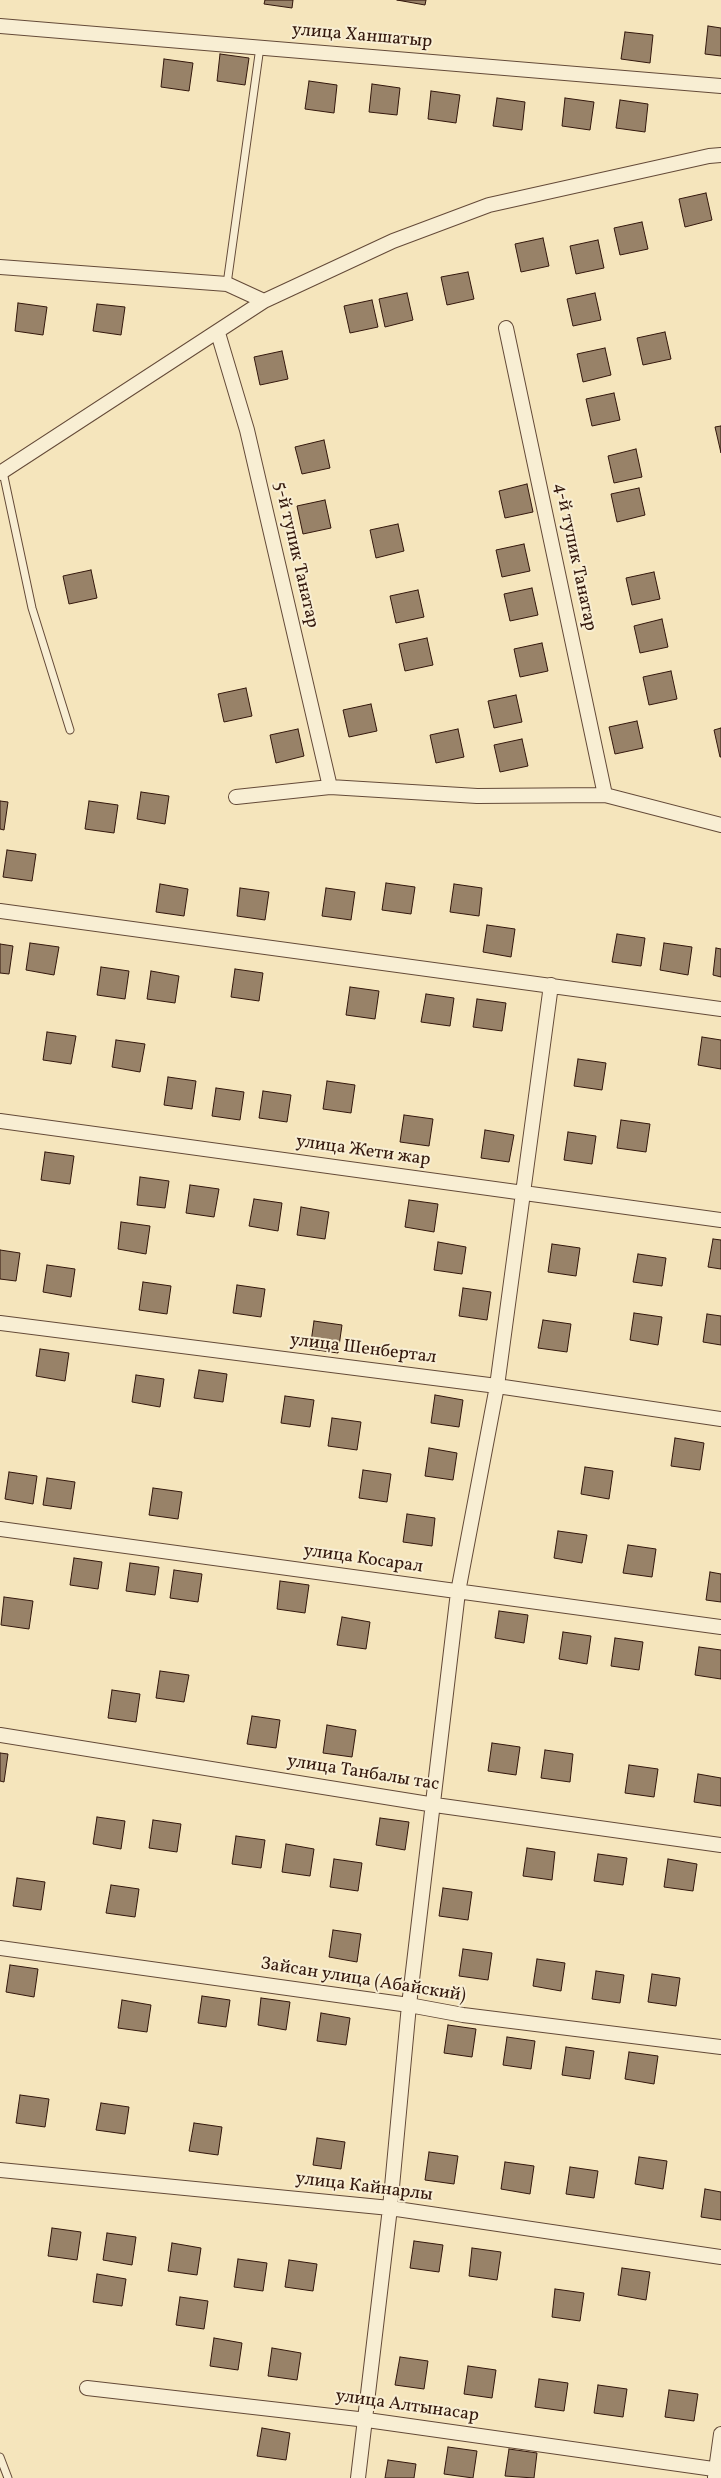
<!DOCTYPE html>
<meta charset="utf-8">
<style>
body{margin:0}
canvas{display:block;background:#f5e5bc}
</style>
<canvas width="721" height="2478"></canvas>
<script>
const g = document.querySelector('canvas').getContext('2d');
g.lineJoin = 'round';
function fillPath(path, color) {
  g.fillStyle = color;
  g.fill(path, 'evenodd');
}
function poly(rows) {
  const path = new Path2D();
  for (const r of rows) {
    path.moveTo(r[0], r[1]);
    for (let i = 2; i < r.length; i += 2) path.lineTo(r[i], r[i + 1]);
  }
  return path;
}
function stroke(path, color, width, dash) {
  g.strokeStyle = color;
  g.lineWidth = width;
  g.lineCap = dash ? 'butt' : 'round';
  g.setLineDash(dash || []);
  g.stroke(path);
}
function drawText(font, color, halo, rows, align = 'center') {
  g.font = font + ' Vollkorn,serif';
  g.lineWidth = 4;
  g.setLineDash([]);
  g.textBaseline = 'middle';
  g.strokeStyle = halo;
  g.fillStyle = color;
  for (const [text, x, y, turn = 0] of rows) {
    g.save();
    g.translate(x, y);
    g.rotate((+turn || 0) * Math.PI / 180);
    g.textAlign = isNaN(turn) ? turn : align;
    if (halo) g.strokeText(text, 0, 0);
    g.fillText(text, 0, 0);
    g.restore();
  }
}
const building = poly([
 [265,0,293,0,292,8,264,4,265,0],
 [397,0,426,0,425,5,397,0],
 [708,26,721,28,721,56,705,54,708,26],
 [625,32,653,35,650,63,621,59,625,32],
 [220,54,249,58,245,85,217,81,220,54],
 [164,59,193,63,189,91,161,87,164,59],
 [309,81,337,85,334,113,305,109,309,81],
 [372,84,400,88,397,115,369,112,372,84],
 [431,91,460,95,456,123,428,119,431,91],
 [497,98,525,102,522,130,493,126,497,98],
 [565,98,594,102,590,130,562,126,565,98],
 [620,100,648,104,645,132,616,128,620,100],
 [706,193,712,220,685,227,679,199,706,193],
 [642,222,648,249,620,255,614,228,642,222],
 [543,238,549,266,521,272,515,244,543,238],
 [598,240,604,268,576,274,570,246,598,240],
 [468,272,474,299,447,305,441,277,468,272],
 [407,293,413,320,385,327,379,299,407,293],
 [595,293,601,320,573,326,567,299,595,293],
 [372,300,378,327,350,333,344,306,372,300],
 [18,303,47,307,43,335,15,331,18,303],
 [97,304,125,307,121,335,93,331,97,304],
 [665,332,671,359,643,365,637,338,665,332],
 [605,348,611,375,583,382,577,354,605,348],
 [282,351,288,379,260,385,254,357,282,351],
 [614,393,620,420,592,426,586,399,614,393],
 [721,426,721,453,715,427,721,426],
 [324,440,330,468,302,474,295,447,324,440],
 [636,449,642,477,614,483,608,456,636,449],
 [527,484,533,512,505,518,499,491,527,484],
 [639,488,645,515,617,522,611,494,639,488],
 [325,500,331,528,303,534,297,506,325,500],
 [398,524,404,551,376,558,370,530,398,524],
 [524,544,530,571,502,577,496,550,524,544],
 [91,570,97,598,69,604,63,576,91,570],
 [654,572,660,599,632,605,626,578,654,572],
 [532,588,538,615,510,621,504,594,532,588],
 [418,590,424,617,396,623,390,596,418,590],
 [662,619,668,647,640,653,634,626,662,619],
 [427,638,433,665,405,671,399,644,427,638],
 [542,643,548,671,520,677,514,649,542,643],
 [671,671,677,699,649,705,643,677,671,671],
 [246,688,252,716,224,722,218,694,246,688],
 [516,695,522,722,494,728,488,701,516,695],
 [371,704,377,731,349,737,343,710,371,704],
 [637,721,643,748,615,754,609,727,637,721],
 [721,728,721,757,720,757,714,730,721,728],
 [298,729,304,756,276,763,270,735,298,729],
 [458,729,464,757,436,763,430,735,458,729],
 [522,739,528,766,500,772,494,745,522,739],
 [141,792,169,796,165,824,137,819,141,792],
 [0,801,8,802,4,830,0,829,0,801],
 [89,801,118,805,114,833,85,829,89,801],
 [7,850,36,854,32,881,3,877,7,850],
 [386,883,415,887,411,914,382,910,386,883],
 [160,884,188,889,184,916,156,912,160,884],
 [454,884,482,888,479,916,450,912,454,884],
 [240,888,269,892,265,920,237,916,240,888],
 [326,888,355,892,351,920,322,916,326,888],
 [487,925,515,929,511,957,483,952,487,925],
 [617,934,645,938,641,966,612,962,617,934],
 [30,943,59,947,54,975,26,970,30,943],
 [664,943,692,947,688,975,660,970,664,943],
 [0,944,13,946,9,974,0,973,0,944],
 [716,948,721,949,721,977,713,975,716,948],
 [101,967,129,971,125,999,97,995,101,967],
 [235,969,263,973,259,1001,231,997,235,969],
 [151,971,179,976,175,1003,147,999,151,971],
 [350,987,379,991,375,1019,346,1015,350,987],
 [426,994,454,998,450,1026,421,1022,426,994],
 [477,999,506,1003,502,1031,473,1027,477,999],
 [47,1032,76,1036,71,1064,43,1060,47,1032],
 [702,1037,721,1040,721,1069,698,1065,702,1037],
 [116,1040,145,1044,140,1072,112,1067,116,1040],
 [578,1059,606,1063,602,1090,574,1086,578,1059],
 [168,1077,196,1081,192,1109,164,1105,168,1077],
 [327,1081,355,1085,351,1113,323,1109,327,1081],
 [216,1088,244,1092,240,1120,212,1116,216,1088],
 [263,1091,291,1095,287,1122,259,1118,263,1091],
 [404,1115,433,1119,429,1146,400,1142,404,1115],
 [621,1120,650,1124,646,1152,617,1148,621,1120],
 [485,1130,514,1135,509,1162,481,1158,485,1130],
 [568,1132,596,1136,592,1164,564,1160,568,1132],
 [45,1152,74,1156,70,1184,41,1180,45,1152],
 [140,1177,169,1181,165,1208,137,1205,140,1177],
 [190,1185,219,1189,214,1217,186,1213,190,1185],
 [254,1199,282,1203,278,1231,249,1226,254,1199],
 [409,1200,438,1204,434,1232,405,1227,409,1200],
 [301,1207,329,1212,325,1239,297,1235,301,1207],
 [121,1222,150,1226,146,1254,118,1249,121,1222],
 [713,1239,721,1240,721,1269,708,1267,713,1239],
 [438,1242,466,1247,462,1274,434,1270,438,1242],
 [552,1244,580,1248,576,1276,548,1272,552,1244],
 [0,1250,20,1253,16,1281,0,1279,0,1250],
 [638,1254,666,1258,662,1286,633,1282,638,1254],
 [47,1265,75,1269,71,1297,43,1292,47,1265],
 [143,1282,171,1286,167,1314,139,1310,143,1282],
 [237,1285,265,1289,261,1317,233,1313,237,1285],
 [463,1288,491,1292,487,1320,459,1316,463,1288],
 [634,1313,662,1317,658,1345,630,1340,634,1313],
 [707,1314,721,1316,721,1345,703,1342,707,1314],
 [543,1320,571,1324,567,1352,538,1348,543,1320],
 [314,1321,342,1325,338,1353,310,1349,314,1321],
 [40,1349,69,1353,65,1381,36,1376,40,1349],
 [199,1370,227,1374,223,1402,194,1398,199,1370],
 [136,1375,164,1379,160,1407,132,1402,136,1375],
 [435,1395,463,1400,459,1427,431,1423,435,1395],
 [285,1396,314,1400,310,1427,281,1423,285,1396],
 [332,1418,361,1422,357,1450,328,1446,332,1418],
 [675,1438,704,1443,700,1470,671,1466,675,1438],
 [429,1448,457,1453,453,1480,425,1476,429,1448],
 [585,1467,613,1471,609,1499,581,1494,585,1467],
 [363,1470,391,1474,387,1502,359,1498,363,1470],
 [9,1472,37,1476,33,1504,5,1499,9,1472],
 [47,1478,75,1482,71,1509,43,1505,47,1478],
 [153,1488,182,1492,178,1519,149,1515,153,1488],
 [407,1514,435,1518,432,1546,403,1542,407,1514],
 [558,1531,587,1535,582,1563,554,1558,558,1531],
 [628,1545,656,1549,652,1577,623,1573,628,1545],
 [74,1558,102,1562,98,1589,70,1585,74,1558],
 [130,1563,159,1567,155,1595,126,1591,130,1563],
 [174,1570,202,1574,198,1602,170,1598,174,1570],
 [710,1572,721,1574,721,1602,706,1600,710,1572],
 [280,1581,309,1585,305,1613,277,1609,280,1581],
 [4,1597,33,1601,29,1629,1,1625,4,1597],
 [499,1611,528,1615,524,1643,495,1638,499,1611],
 [342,1617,370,1622,366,1649,337,1645,342,1617],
 [563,1632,591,1636,587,1664,559,1659,563,1632],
 [615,1638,643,1642,639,1670,611,1666,615,1638],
 [699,1647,721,1650,721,1679,695,1675,699,1647],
 [160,1671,189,1675,184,1702,156,1698,160,1671],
 [112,1690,140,1694,136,1722,108,1718,112,1690],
 [252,1716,280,1720,276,1748,247,1744,252,1716],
 [327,1725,356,1730,352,1757,323,1753,327,1725],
 [492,1743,520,1747,516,1775,488,1771,492,1743],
 [545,1750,573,1754,570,1782,541,1778,545,1750],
 [0,1753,8,1754,4,1782,0,1781,0,1753],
 [629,1765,658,1769,654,1797,625,1793,629,1765],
 [698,1774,721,1778,721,1806,694,1802,698,1774],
 [97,1817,125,1821,121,1849,93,1844,97,1817],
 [380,1818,409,1822,405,1850,376,1845,380,1818],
 [153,1820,181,1824,177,1852,149,1848,153,1820],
 [236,1836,265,1840,261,1868,232,1864,236,1836],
 [286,1844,314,1849,310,1876,282,1872,286,1844],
 [527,1848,555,1852,552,1880,523,1876,527,1848],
 [598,1854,627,1858,623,1885,594,1881,598,1854],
 [334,1859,362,1863,358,1891,330,1887,334,1859],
 [668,1859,697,1864,693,1891,664,1887,668,1859],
 [17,1878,45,1882,41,1910,13,1906,17,1878],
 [111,1885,139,1889,135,1917,106,1913,111,1885],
 [443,1888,472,1892,468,1920,439,1916,443,1888],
 [333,1930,361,1934,357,1962,329,1957,333,1930],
 [463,1949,492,1953,488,1980,459,1976,463,1949],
 [537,1959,565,1963,561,1991,533,1986,537,1959],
 [10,1965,38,1969,34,1997,6,1992,10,1965],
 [596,1971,624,1975,620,2003,592,1999,596,1971],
 [652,1974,680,1978,676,2006,648,2002,652,1974],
 [202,1996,230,2000,226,2027,198,2023,202,1996],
 [261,1998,290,2002,286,2030,258,2025,261,1998],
 [122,2000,151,2005,147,2032,118,2028,122,2000],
 [321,2013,350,2018,346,2045,317,2041,321,2013],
 [448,2025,476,2029,472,2057,444,2053,448,2025],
 [507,2037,535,2041,531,2069,503,2065,507,2037],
 [566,2047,594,2051,590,2079,562,2075,566,2047],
 [629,2052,658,2056,654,2084,625,2079,629,2052],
 [20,2095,49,2099,45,2127,16,2123,20,2095],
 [101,2103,129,2107,125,2134,96,2130,101,2103],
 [194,2123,222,2127,218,2155,189,2151,194,2123],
 [317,2138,345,2142,341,2169,313,2165,317,2138],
 [429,2152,458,2156,454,2184,425,2180,429,2152],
 [639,2157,667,2161,663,2189,635,2184,639,2157],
 [505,2162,534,2166,530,2194,501,2189,505,2162],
 [570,2167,598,2171,594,2198,566,2194,570,2167],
 [705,2189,721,2192,721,2220,701,2217,705,2189],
 [52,2228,81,2232,77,2260,48,2256,52,2228],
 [107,2233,136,2237,132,2265,103,2260,107,2233],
 [414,2241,443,2245,439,2272,410,2268,414,2241],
 [172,2243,201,2248,197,2275,168,2271,172,2243],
 [472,2248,501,2252,497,2280,469,2276,472,2248],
 [238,2259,267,2263,263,2291,234,2287,238,2259],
 [289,2260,317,2264,313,2291,285,2287,289,2260],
 [622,2268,650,2272,646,2300,618,2295,622,2268],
 [97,2274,126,2279,122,2306,93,2302,97,2274],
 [555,2289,584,2293,580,2321,552,2317,555,2289],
 [180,2297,208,2301,204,2329,176,2325,180,2297],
 [214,2338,242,2343,238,2370,210,2366,214,2338],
 [272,2348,301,2353,297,2380,268,2376,272,2348],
 [400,2357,428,2361,424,2389,395,2385,400,2357],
 [468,2366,496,2370,492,2398,464,2394,468,2366],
 [539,2379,568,2383,564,2411,535,2407,539,2379],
 [598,2385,627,2389,623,2417,594,2413,598,2385],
 [669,2390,698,2394,694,2421,665,2417,669,2390],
 [262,2428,290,2433,286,2460,257,2456,262,2428],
 [448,2447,477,2451,473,2478,444,2474,448,2447],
 [509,2449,537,2453,534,2478,505,2476,509,2449],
 [388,2460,416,2464,414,2478,385,2478,388,2460]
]);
fillPath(building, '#988268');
stroke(building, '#33170c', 1);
const lane = poly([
 [227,284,260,47],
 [3,472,32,608,70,730],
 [0,2457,8,2478]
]);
const street = poly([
 [0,26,721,86],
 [0,267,227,284,264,301,393,241,489,205,709,156,721,155],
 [506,328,605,795],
 [218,333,247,430,330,787],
 [0,473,264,301],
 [236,797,330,787,477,796,605,795,721,825],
 [0,911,721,1009],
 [0,1121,721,1220],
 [0,1323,497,1386,721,1419],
 [0,1529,721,1627],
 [0,1735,435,1805,721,1845],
 [0,1948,409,2005,463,2015,721,2047],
 [0,2170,390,2208,721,2257],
 [87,2388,367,2420,721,2470],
 [715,2477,721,2434],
 [358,2478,390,2208,409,2005,458,1592,497,1386,551,985]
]);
stroke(lane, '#644a38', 9);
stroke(street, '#644a38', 16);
stroke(lane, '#f8eed3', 7);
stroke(street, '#f8eed3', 14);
drawText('18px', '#33170c', '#f8eed3', [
 ["улица Ханшатыр",362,37,5],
 ["5-й тупик Танатар",295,555,77],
 ["4-й тупик Танатар",574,557,78],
 ["улица Жети жар",363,1152,8],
 ["улица Шенбертал",363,1350,7],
 ["улица Косарал",363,1560,8],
 ["улица Танбалы тас",363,1774,9],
 ["Зайсан улица (Абайский)",363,1981,9],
 ["улица Кайнарлы",364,2188,7],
 ["улица Алтынасар",407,2407,8]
]);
</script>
